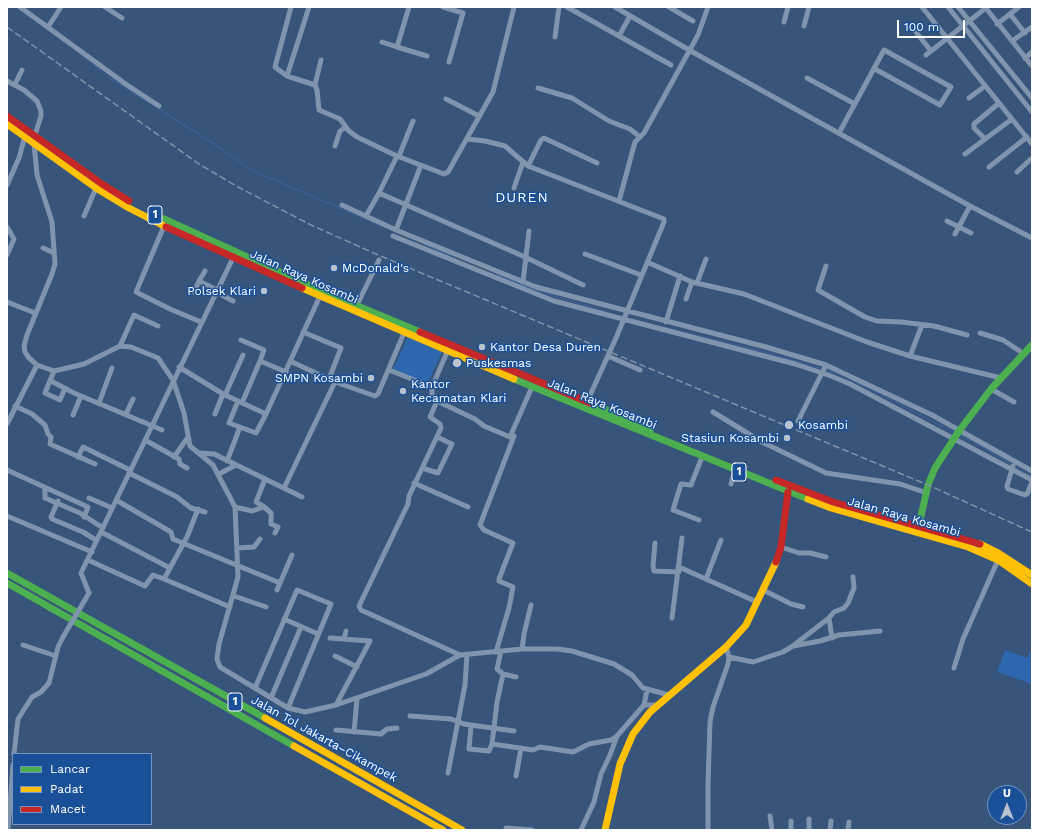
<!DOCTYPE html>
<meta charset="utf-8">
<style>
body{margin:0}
#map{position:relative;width:1039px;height:837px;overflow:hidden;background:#37547a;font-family:"Work Sans",sans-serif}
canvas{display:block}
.frame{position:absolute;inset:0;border:8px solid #fff;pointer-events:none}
.legend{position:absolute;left:12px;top:753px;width:140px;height:72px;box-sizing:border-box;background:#1a5097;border:1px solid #7696c1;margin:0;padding:5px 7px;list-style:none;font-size:12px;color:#fff}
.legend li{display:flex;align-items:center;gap:8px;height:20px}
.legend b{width:20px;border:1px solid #7696c1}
.north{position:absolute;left:987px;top:785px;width:40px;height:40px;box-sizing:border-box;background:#1a5097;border:1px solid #7696c1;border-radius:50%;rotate:0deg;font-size:11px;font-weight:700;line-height:16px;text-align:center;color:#fff}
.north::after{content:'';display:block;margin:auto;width:14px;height:18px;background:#b9c3d0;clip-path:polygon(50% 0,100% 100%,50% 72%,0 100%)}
.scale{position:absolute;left:897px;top:20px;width:68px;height:18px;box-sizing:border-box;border:2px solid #fff;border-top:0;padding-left:5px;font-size:12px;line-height:14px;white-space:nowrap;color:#fff;-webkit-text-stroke:3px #1a5097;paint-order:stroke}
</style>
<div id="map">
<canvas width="1039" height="837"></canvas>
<div class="frame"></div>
<ul class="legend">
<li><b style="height:5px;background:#4caf50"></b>Lancar</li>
<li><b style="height:5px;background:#ffc107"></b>Padat</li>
<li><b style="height:5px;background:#c62828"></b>Macet</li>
</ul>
<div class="north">U</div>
<div class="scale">100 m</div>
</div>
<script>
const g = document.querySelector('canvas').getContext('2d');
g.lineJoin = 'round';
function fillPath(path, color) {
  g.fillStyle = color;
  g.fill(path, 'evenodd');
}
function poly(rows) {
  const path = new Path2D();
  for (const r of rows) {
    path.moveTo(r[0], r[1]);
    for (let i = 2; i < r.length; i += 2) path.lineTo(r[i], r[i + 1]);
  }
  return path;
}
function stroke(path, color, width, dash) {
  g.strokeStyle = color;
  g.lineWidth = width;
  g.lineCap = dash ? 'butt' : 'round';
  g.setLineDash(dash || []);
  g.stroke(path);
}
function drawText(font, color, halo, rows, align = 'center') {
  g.font = font + ' "Work Sans",sans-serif';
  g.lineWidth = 3;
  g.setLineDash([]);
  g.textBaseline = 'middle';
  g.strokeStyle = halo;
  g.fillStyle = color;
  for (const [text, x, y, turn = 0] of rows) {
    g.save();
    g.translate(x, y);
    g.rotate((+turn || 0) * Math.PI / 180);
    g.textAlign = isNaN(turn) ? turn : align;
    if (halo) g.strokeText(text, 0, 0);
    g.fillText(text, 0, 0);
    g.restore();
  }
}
fillPath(poly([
 [408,337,442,352,427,385,393,369],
 [1032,649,1032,684,997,672,1005,650,1027,658]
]), '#2e67ad');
stroke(poly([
 [81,54,108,77,219,147,251,170,382,226],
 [424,244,453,258],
 [497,275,538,291,604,311],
 [626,318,769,353,822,369],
 [825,370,845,376],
 [850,379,955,433],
 [958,435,974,442,1032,477]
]), '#3a5f92', 1.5);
stroke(poly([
 [20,7,127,85,159,106],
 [105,7,122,18],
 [291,7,275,67,287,76,315,85],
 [409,7,397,47,427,56],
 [443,7,463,13,449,62],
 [567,7,671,65],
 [615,7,689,50,970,206,1032,238],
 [669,7,693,21],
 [922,7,1032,144],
 [948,7,1032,112],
 [958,7,1032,98],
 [985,7,1032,66],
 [1010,14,1025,33],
 [784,22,788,7],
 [997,24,1019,7],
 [804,26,809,7],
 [48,27,61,7],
 [916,32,931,51],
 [619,36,630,16],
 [555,37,559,7],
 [1012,41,1032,27],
 [382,42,397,47],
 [926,55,987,7],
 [1025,58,1032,52],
 [321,60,315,85,317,90,319,110,340,119,349,131,357,137,397,156,444,174,448,172,493,92,514,7],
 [287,76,309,7],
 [807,78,855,104],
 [7,81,24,90,37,101,41,111,41,116,35,135],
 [15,84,22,70],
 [538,88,572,98,609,121,630,129,640,137],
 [969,98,985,86],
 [446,99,479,116],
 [839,133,884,50,951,87,940,105,875,69],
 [468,139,485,141,505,146,528,166,664,219,664,222,616,338,587,402],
 [985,139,974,128,974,124,999,103],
 [34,143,37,175,52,222,55,264,52,274,27,335,24,346,25,352,29,358,37,365,54,371,84,364,120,346,131,347,158,358,173,380,184,413,190,446,213,465,235,507,238,577,219,644,217,659,220,667,288,708,305,712,336,705,426,674,460,655],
 [335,146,340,131,346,127],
 [965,154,1012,119],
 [397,156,379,193,525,257,583,285],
 [399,156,413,121],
 [528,166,541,140,544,138,597,163],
 [989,167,1027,137],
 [1017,172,1032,158],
 [7,185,19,158,25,136],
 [514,188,523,162],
 [619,201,635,142,644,133,698,35,708,7],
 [342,205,396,230,536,287,766,347,826,365,932,415,1032,471],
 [84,216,96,188],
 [366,216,379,193],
 [947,221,971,233],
 [164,226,136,292,170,309,201,322],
 [7,227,14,239,7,255],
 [396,230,421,165],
 [955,234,970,206],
 [393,236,554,301,795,364,831,376,850,384,1032,480],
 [43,248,54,253],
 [585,254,641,275],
 [647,262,692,282,744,294,867,342,910,356,1001,378],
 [826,266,818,290,865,317,877,321,901,322,934,326,967,335],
 [199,281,205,271],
 [523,282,529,231],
 [697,283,706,259],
 [194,292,199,281,217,290],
 [216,292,233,301],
 [686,299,692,282],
 [7,302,35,313],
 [357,305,379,260],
 [666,322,680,276],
 [303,332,341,348,329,379],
 [980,333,1003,340,1024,354],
 [241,340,264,350,260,361],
 [120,346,134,315,158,326],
 [448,350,432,387,432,395,437,401,430,417,440,424,441,428,409,496,408,504,359,606,361,610,460,655,522,649,557,649,572,651,614,664,632,675,643,688,669,695],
 [608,356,640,370],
 [910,356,922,325],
 [290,361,335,382,375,396,378,394,404,333],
 [179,367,223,394,266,414],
 [389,370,432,387],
 [54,371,45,393,60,400,65,388],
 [51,381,74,393,162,430],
 [991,389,1014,402],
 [225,395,243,355],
 [238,401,229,423,256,433,266,414,320,296],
 [437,401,475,419,484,426,510,437,532,387],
 [99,403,112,368],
 [242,403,260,361,286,372],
 [15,406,32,414,45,425,48,434,51,437,50,444,95,464],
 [713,412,762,442,826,473,900,484,927,493],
 [126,414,133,399],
 [215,414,223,394],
 [73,415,81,396],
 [798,421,826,365],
 [7,424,37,365],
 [145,440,179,459,180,464,187,468],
 [200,453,214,454,302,497],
 [78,457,83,447,130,470],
 [174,457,188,437],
 [227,461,240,427],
 [1013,466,1007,486,1008,489,1025,495,1027,494,1032,482],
 [422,468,438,473,452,444,437,437],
 [7,470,88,507,84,517],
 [129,473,177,497,191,508,205,512],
 [219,474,236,465],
 [414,483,468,507],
 [731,484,735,470],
 [284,488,335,382],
 [45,489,45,498,80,513,103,528],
 [89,498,112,508],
 [116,500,171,532,173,539,280,583],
 [58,501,51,517,52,519,83,532,96,540],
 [263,506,271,513,271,524,278,527,275,533],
 [235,507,252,511,261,508,263,506,256,502,265,479],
 [198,509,187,537,164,579,230,607],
 [7,516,92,552],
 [699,520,673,510,681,484,691,485,702,457],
 [101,532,170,568],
 [655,543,653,566,654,571,679,572],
 [781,547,799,553,810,553,826,557],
 [237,548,254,547,260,539],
 [88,560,145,586,153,575,164,579],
 [679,567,757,602],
 [706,579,721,540],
 [277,590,292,555],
 [763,590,791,604,803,607],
 [89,593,81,573,233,258],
 [234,596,266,607],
 [672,618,682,538],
 [284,619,318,634],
 [330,638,370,641,336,705],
 [832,638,829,618,834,612,844,608,848,603,854,588,853,577],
 [344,639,346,631],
 [23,645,56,656],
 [794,645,829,618],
 [522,649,524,634,531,605],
 [501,651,497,669,503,674,516,677],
 [496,652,509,608,513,587,499,581,499,579,513,543,484,530,480,525,514,436],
 [335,656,357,667],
 [729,657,753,662,783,652,793,646,820,641,839,635,880,631],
 [954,668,963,639,998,560],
 [255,688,297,590,331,604,288,708],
 [271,698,301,627],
 [644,705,647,690],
 [410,716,451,719,464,724,514,731],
 [471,726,469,749,489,751,492,744,497,702,503,674],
 [336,730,381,734,387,729,397,728],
 [354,732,357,699],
 [492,744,533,750,540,747,573,752,589,744,611,740,617,736,644,705,657,705],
 [14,754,18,719,32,697,41,692,49,683,58,647,63,637],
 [448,773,465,685,467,655],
 [516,776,521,748],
 [770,816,772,830],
 [809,819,809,830],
 [791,821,791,830],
 [506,828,532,830],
 [8,830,13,765],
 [581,830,594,802,601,774,610,755,617,736],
 [708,830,708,785,710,722,713,707,728,664,729,657,726,647],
 [830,830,831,821],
 [848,830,849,822]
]), '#8094ad', 5);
stroke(poly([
 [164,219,317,289,420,332],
 [514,379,808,499],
 [590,403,651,429],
 [919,525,928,485,935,468,959,431,991,389,1032,345],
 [7,573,265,718],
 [7,583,294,746]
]), '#4caf50', 7);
stroke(poly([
 [7,124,96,188,129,208,166,227],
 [302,288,514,379],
 [808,499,831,508,968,547,998,560,1032,584],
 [980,544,998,553,1032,575],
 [265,718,462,830],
 [294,746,443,830],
 [605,830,620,764,633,734,650,712,726,647,746,625,776,562]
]), '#ffc107', 7);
stroke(poly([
 [7,116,102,184,129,201],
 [166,227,302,288],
 [420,332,590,403],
 [776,480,833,502,980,544],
 [776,562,781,547,788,492]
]), '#c62828', 7);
stroke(poly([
 [7,27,199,164,238,187,311,225,376,254,928,485,1032,532]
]), '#7f93ab', 1.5, [7, 3]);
stroke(poly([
 [63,637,89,593]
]), '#8094ad', 5);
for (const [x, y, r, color] of [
 [334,268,4,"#b9c3d0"],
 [264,291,4,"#b9c3d0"],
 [482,347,4,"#b9c3d0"],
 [457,363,5,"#b9c3d0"],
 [371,378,4,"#b9c3d0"],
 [403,391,4,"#b9c3d0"],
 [789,425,5,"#b9c3d0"],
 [787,438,4,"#b9c3d0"]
]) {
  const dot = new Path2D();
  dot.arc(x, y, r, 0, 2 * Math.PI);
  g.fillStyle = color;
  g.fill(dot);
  stroke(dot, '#1a5097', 1.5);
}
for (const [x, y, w] of [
 [155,215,14],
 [739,472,14],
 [235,702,14]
]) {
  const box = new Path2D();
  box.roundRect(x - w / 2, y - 9, w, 18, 3);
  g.fillStyle = '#1a5097';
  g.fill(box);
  stroke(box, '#fff', 1);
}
drawText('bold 11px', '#fff', null, [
 ["1",155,215],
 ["1",739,472],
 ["1",235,702]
]);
drawText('12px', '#fff', '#1a5097', [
 ["McDonald's",342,268],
 ["Polsek Klari",256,291,"right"],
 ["Kantor Desa Duren",490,347],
 ["Puskesmas",466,363],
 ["SMPN Kosambi",363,378,"right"],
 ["Kantor",411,384],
 ["Kecamatan Klari",411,398],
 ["Kosambi",798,425],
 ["Stasiun Kosambi",779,438,"right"]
], 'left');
drawText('12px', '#fff', '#1a5097', [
 ["Jalan Raya Kosambi",304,277,24],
 ["Jalan Raya Kosambi",602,404,22],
 ["Jalan Raya Kosambi",904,517,16],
 ["Jalan Tol Jakarta–Cikampek",324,739,29]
]);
g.letterSpacing = '1px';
drawText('14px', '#fff', '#1a5097', [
 ["DUREN",522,198]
]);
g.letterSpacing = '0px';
</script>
